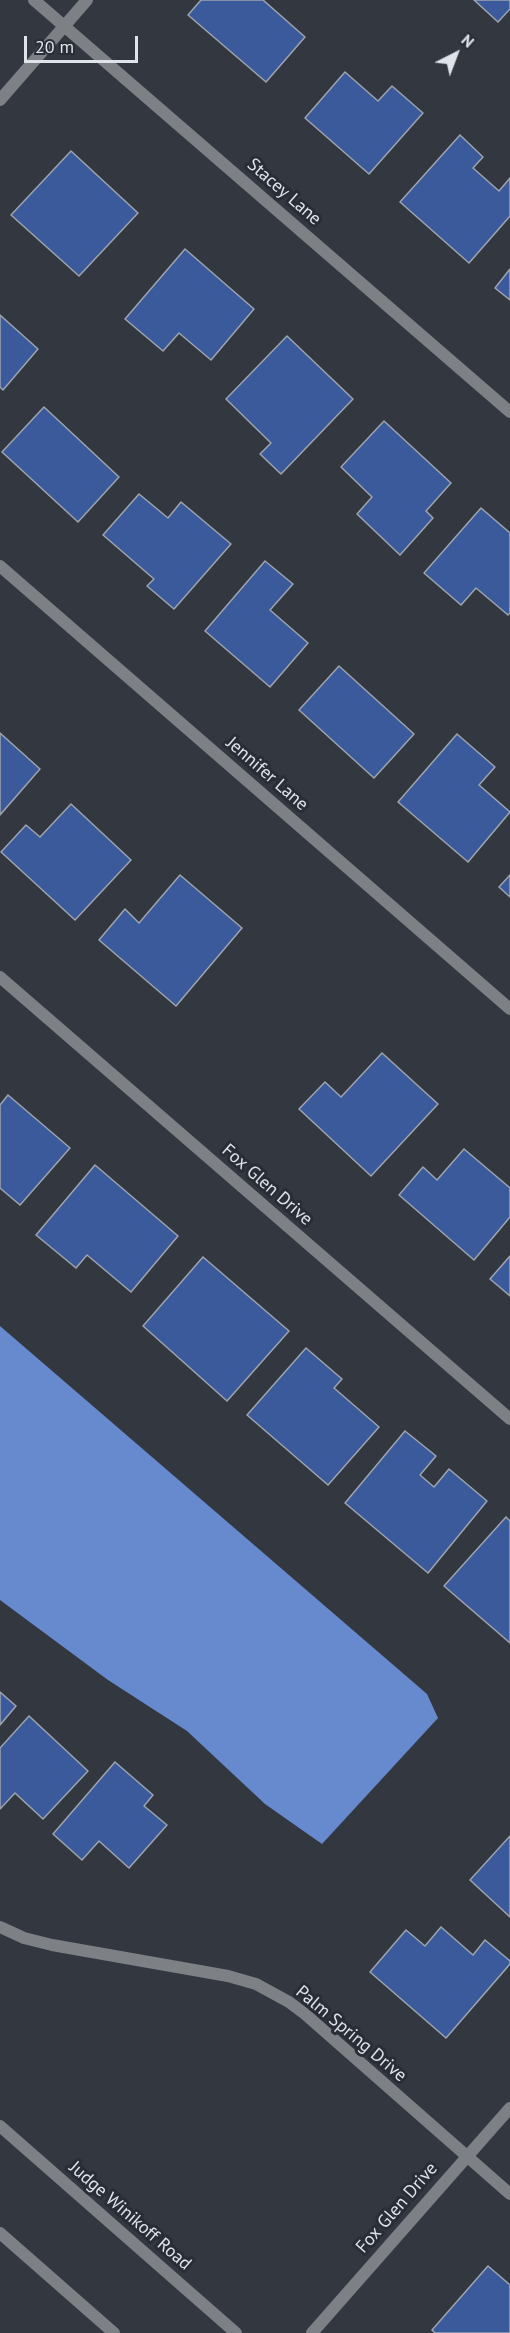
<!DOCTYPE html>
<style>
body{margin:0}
#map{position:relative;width:510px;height:2333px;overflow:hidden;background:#333740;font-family:"PT Sans",sans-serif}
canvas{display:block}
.north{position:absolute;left:426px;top:24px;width:60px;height:60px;-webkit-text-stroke:4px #292d36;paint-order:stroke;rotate:42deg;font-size:16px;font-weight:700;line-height:24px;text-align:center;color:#e0e3e9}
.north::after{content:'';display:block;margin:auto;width:21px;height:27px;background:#e0e3e9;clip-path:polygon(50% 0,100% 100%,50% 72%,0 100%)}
.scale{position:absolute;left:24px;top:36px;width:114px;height:27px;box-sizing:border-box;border:3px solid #e0e3e9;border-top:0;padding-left:8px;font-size:18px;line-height:21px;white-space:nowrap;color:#e0e3e9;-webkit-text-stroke:4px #292d36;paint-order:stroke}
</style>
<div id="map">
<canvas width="510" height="2333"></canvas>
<div class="north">N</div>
<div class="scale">20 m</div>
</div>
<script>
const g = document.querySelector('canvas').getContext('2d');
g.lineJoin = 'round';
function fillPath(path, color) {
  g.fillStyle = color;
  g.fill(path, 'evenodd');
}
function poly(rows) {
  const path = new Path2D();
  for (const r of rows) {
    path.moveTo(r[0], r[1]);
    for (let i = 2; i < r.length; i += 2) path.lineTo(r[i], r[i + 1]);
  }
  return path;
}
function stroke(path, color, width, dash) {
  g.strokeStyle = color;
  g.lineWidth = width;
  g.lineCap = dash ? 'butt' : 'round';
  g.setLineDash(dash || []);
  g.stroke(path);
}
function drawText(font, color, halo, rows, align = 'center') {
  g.font = font + ' "PT Sans",sans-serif';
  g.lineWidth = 6;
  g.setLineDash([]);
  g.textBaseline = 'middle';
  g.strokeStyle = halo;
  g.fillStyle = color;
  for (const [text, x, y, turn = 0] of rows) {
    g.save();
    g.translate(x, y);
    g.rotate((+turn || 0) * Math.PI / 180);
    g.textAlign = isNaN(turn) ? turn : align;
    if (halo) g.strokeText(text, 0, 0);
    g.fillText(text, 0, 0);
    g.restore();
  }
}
fillPath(poly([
 [0,1326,427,1694,438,1718,322,1844,265,1804,187,1731,108,1680,0,1600]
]), '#678ace');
const building = poly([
 [201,0,263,0,305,37,266,82,188,15,201,0],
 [474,0,510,0,510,9,498,22,474,0],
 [345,72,378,101,392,86,423,113,369,174,305,118,345,72],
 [460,135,483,157,473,168,499,191,510,178,510,216,469,263,400,202,460,135],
 [71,151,138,213,79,276,11,215,71,151],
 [185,249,254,309,211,360,179,333,163,351,125,319,185,249],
 [510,269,510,300,495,288,510,269],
 [0,315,38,349,3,390,0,387,0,315],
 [287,336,353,399,281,474,260,454,271,443,226,399,287,336],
 [44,407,119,477,78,522,2,452,44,407],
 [384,421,451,483,426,511,433,518,400,555,357,514,372,497,341,467,384,421],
 [139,494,168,518,181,502,231,544,174,609,147,586,154,579,103,535,139,494],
 [481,508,510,533,510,613,508,615,476,588,461,605,424,573,481,508],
 [265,561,293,584,270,610,308,643,270,687,205,631,265,561],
 [339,666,414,734,374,778,299,710,339,666],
 [0,733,40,769,0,815,0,733],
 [457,734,495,767,479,785,510,812,468,862,398,802,457,734],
 [71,804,131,860,75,920,1,852,26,825,40,837,71,804],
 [180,875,242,928,176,1006,99,940,125,909,139,923,180,875],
 [510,875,510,897,499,887,510,875],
 [382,1053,438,1104,371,1176,299,1109,325,1082,341,1097,382,1053],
 [8,1095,70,1148,20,1205,0,1188,0,1105,8,1095],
 [464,1149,510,1188,510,1217,474,1260,399,1195,423,1167,437,1180,464,1149],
 [95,1165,178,1236,131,1292,87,1255,76,1268,36,1235,95,1165],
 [510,1256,510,1296,490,1279,510,1256],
 [203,1257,289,1331,227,1401,143,1326,203,1257],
 [306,1348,342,1379,334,1388,379,1427,328,1485,247,1415,306,1348],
 [405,1431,436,1456,420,1475,434,1487,449,1469,487,1501,428,1573,345,1503,405,1431],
 [506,1517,510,1521,510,1643,444,1586,506,1517],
 [0,1692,16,1706,0,1725,0,1692],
 [29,1716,88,1771,43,1819,15,1793,0,1809,0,1748,29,1716],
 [115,1762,153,1795,144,1806,167,1825,129,1868,99,1841,82,1860,53,1834,115,1762],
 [510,1836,510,1917,470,1880,510,1836],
 [441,1927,473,1955,485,1940,510,1961,510,1964,446,2038,370,1972,406,1930,425,1946,441,1927],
 [488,2266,510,2285,510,2333,435,2333,432,2330,488,2266]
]);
fillPath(building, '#3b5a9b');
stroke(building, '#9ea4ae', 1.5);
stroke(poly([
 [34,0,510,412],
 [0,100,87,0],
 [0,566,510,1009],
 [0,977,510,1419],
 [0,1927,24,1938,52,1945,228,1976,256,1984,289,2002,305,2014,510,2194],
 [312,2333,510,2108]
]), '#7d8084', 12);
stroke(poly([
 [0,2126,236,2333],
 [0,2233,114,2333]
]), '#7d8084', 12);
drawText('18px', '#e0e3e9', '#292d36', [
 ["Stacey Lane",284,192,41],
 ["Jennifer Lane",267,774,41],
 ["Fox Glen Drive",267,1185,41],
 ["Palm Spring Drive",351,2034,40],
 ["Fox Glen Drive",397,2208,-49],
 ["Judge Winikoff Road",130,2216,41]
]);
</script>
